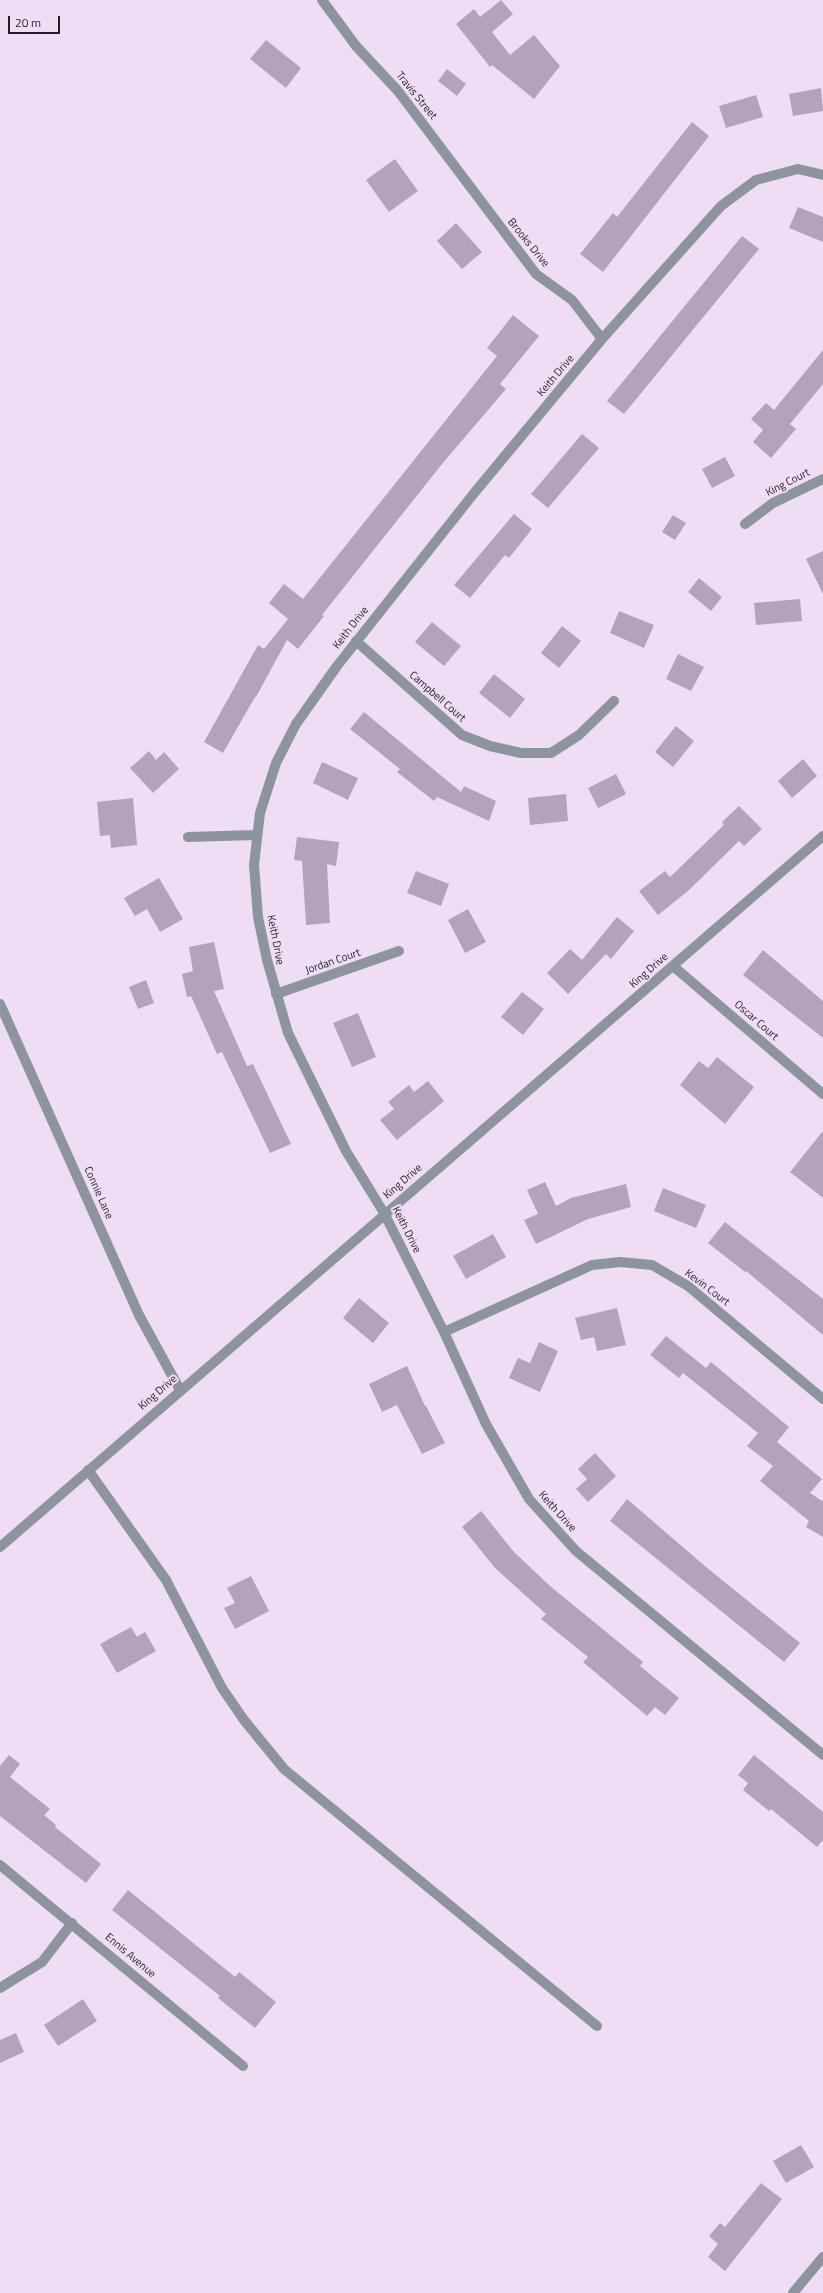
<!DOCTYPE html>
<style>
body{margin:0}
#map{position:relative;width:823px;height:2293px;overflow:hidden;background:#eeddf5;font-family:"Titillium Web",sans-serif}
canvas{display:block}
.scale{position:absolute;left:8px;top:16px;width:52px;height:18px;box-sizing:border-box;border:2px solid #231d26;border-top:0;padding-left:5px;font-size:12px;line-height:14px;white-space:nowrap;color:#231d26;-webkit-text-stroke:3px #eeddf5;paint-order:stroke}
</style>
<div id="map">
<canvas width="823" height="2293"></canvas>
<div class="scale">20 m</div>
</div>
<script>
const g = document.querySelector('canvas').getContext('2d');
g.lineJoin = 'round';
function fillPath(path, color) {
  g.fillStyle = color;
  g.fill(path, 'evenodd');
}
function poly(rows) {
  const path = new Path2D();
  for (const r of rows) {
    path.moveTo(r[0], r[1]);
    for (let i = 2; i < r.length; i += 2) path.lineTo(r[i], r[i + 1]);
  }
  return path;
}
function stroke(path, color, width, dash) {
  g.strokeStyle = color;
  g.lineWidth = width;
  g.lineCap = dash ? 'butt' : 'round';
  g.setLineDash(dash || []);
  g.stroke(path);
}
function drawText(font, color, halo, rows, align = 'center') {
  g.font = font + ' "Titillium Web",sans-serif';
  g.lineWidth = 4;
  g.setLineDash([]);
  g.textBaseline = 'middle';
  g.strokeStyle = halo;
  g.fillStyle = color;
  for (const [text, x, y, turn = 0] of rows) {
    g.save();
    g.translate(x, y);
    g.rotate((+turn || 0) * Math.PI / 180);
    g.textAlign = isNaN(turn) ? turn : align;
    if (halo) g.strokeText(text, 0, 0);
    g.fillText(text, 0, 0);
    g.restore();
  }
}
fillPath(poly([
 [501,0,513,14,492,32,510,55,534,35,560,66,534,99,492,65,490,67,456,24,474,9,480,17],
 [266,40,301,68,286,88,250,59],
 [447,69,466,84,457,96,438,81],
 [821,88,823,111,793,116,789,94],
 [756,95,763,117,726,128,719,106],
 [692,122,709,136,603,272,580,254,613,213,617,217],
 [395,159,418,191,389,212,366,180],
 [798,207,823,217,823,242,789,228],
 [456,223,482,252,462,269,437,241],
 [742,236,759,249,624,414,607,401],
 [513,315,539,336,500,384,506,389,442,464,322,615,324,616,298,649,287,640,256,697,255,697,223,753,204,742,258,645,264,649,288,619,269,603,284,584,303,599,497,356,487,348],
 [823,350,823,384,790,424,796,429,771,458,753,442,763,430,751,419,766,403,774,410],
 [582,434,599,448,548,508,531,494],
 [725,457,735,476,712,488,702,469],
 [514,514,532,529,509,558,505,555,470,598,454,585],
 [673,515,686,523,675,540,662,532],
 [823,551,823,594,806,559],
 [699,578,722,597,711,611,688,592],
 [800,599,802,621,756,625,754,603],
 [619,611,654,625,644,648,610,633],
 [432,622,461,646,444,666,415,642],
 [562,626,581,641,559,668,541,653],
 [678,654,704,667,691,691,666,679],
 [494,674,525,699,510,718,479,693],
 [364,712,461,792,464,786,496,801,489,821,437,797,434,801,397,772,400,769,350,729],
 [676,726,694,741,673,767,655,752],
 [149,751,156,760,164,752,179,769,153,793,130,768],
 [803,759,817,776,792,798,778,781],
 [322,762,358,778,348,800,313,783],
 [616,774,626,794,598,808,588,788],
 [566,794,568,821,530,825,528,798],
 [133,798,137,845,111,848,110,835,100,836,97,802],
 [739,806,762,829,744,846,739,841,688,891,658,915,639,891,665,871,670,877,724,825,722,822],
 [297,837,339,842,336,866,327,864,330,923,306,925,302,861,294,860],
 [416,871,449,884,441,906,407,893],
 [159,878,183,919,160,932,147,909,135,916,124,898],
 [468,909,486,942,465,953,448,920],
 [617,917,634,931,611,959,606,954,568,994,547,973,570,949,582,960],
 [214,942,224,989,214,991,247,1066,253,1064,291,1144,270,1153,222,1052,217,1054,191,996,187,997,182,974,193,971,189,947],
 [763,950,823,1001,823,1038,743,975],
 [146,980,154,1003,138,1009,129,987],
 [522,992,544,1009,523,1035,501,1017],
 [358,1013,376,1057,352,1067,333,1023],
 [717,1057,754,1087,725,1124,680,1085,699,1061,708,1068],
 [428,1081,444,1101,397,1140,380,1120,394,1109,388,1102,409,1085,414,1092],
 [823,1131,823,1198,790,1172],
 [545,1182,556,1206,571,1198,626,1184,631,1207,588,1219,536,1244,524,1220,538,1214,527,1190],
 [663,1188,706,1205,696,1228,654,1211],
 [725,1222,823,1299,823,1335,746,1271,745,1272,708,1243],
 [493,1234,506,1257,466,1279,453,1256],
 [359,1298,389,1323,373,1343,343,1318],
 [617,1308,626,1345,597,1351,594,1337,581,1340,575,1318],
 [666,1336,706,1368,711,1362,789,1427,777,1442,822,1479,810,1493,822,1501,823,1499,823,1537,806,1527,809,1521,760,1481,773,1466,747,1446,758,1433,683,1373,679,1378,650,1355],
 [539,1342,558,1351,540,1392,509,1378,518,1358,530,1363],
 [407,1366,425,1406,426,1406,445,1443,422,1454,397,1405,382,1412,369,1384],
 [595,1453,616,1476,588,1502,576,1489,587,1479,578,1469],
 [627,1499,706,1567,800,1643,784,1662,610,1521],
 [481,1511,514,1552,550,1586,643,1662,640,1666,679,1698,665,1715,655,1707,647,1716,583,1662,588,1657,541,1619,546,1614,495,1568,462,1527],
 [251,1576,269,1611,235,1629,224,1608,235,1603,227,1588],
 [131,1627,137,1637,145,1632,156,1651,117,1673,100,1644],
 [9,1755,20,1764,10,1777,50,1809,44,1815,56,1825,55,1827,101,1864,86,1883,0,1816,0,1766],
 [754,1755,823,1812,823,1840,817,1847,771,1809,769,1811,743,1790,748,1783,738,1775],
 [128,1890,235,1977,239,1972,276,2002,255,2028,218,1998,220,1996,112,1910],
 [83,1999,97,2021,58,2046,44,2025],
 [16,2033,24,2052,0,2063,0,2040],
 [801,2145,814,2167,786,2183,773,2161],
 [761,2183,782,2199,725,2271,708,2257,718,2244,709,2236,720,2223,725,2227]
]), '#b3a3ba');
stroke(poly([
 [322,0,356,46,398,91,536,274,572,300,602,339],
 [823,175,798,169,756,180,721,206,602,339,475,492,337,666,296,724,276,763,260,813,254,865,258,917,267,960,288,1033,346,1151,384,1213,444,1332,486,1424,529,1499,576,1551,823,1755],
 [745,524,773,503,823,479],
 [356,641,462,735,490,746,521,753,551,753,579,735,614,701],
 [188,837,256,835],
 [673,966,823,1094],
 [276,994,399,951],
 [0,1004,139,1315,180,1390],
 [444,1332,592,1265,620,1262,652,1265,688,1286,823,1399],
 [88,1470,166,1580,222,1688,244,1720,284,1769,597,2026],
 [0,1547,823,836],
 [0,1865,243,2066],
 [0,1988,42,1962,72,1923],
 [793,2293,823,2257]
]), '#8c949d', 10);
drawText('11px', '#231d26', '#eeddf5', [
 ["Travis Street",416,96,51],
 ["Brooks Drive",528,243,51],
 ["Keith Drive",556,376,-50],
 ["King Court",788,483,-27],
 ["Keith Drive",351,628,-52],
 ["Campbell Court",437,697,41],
 ["Keith Drive",275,940,79],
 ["Jordan Court",333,962,-19],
 ["King Drive",649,971,-41],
 ["Oscar Court",756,1021,41],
 ["King Drive",403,1182,-41],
 ["Connie Lane",98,1193,66],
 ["Keith Drive",406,1230,63],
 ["Kevin Court",707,1288,37],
 ["King Drive",158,1393,-41],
 ["Keith Drive",557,1512,48],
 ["Ennis Avenue",130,1956,40]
]);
</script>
